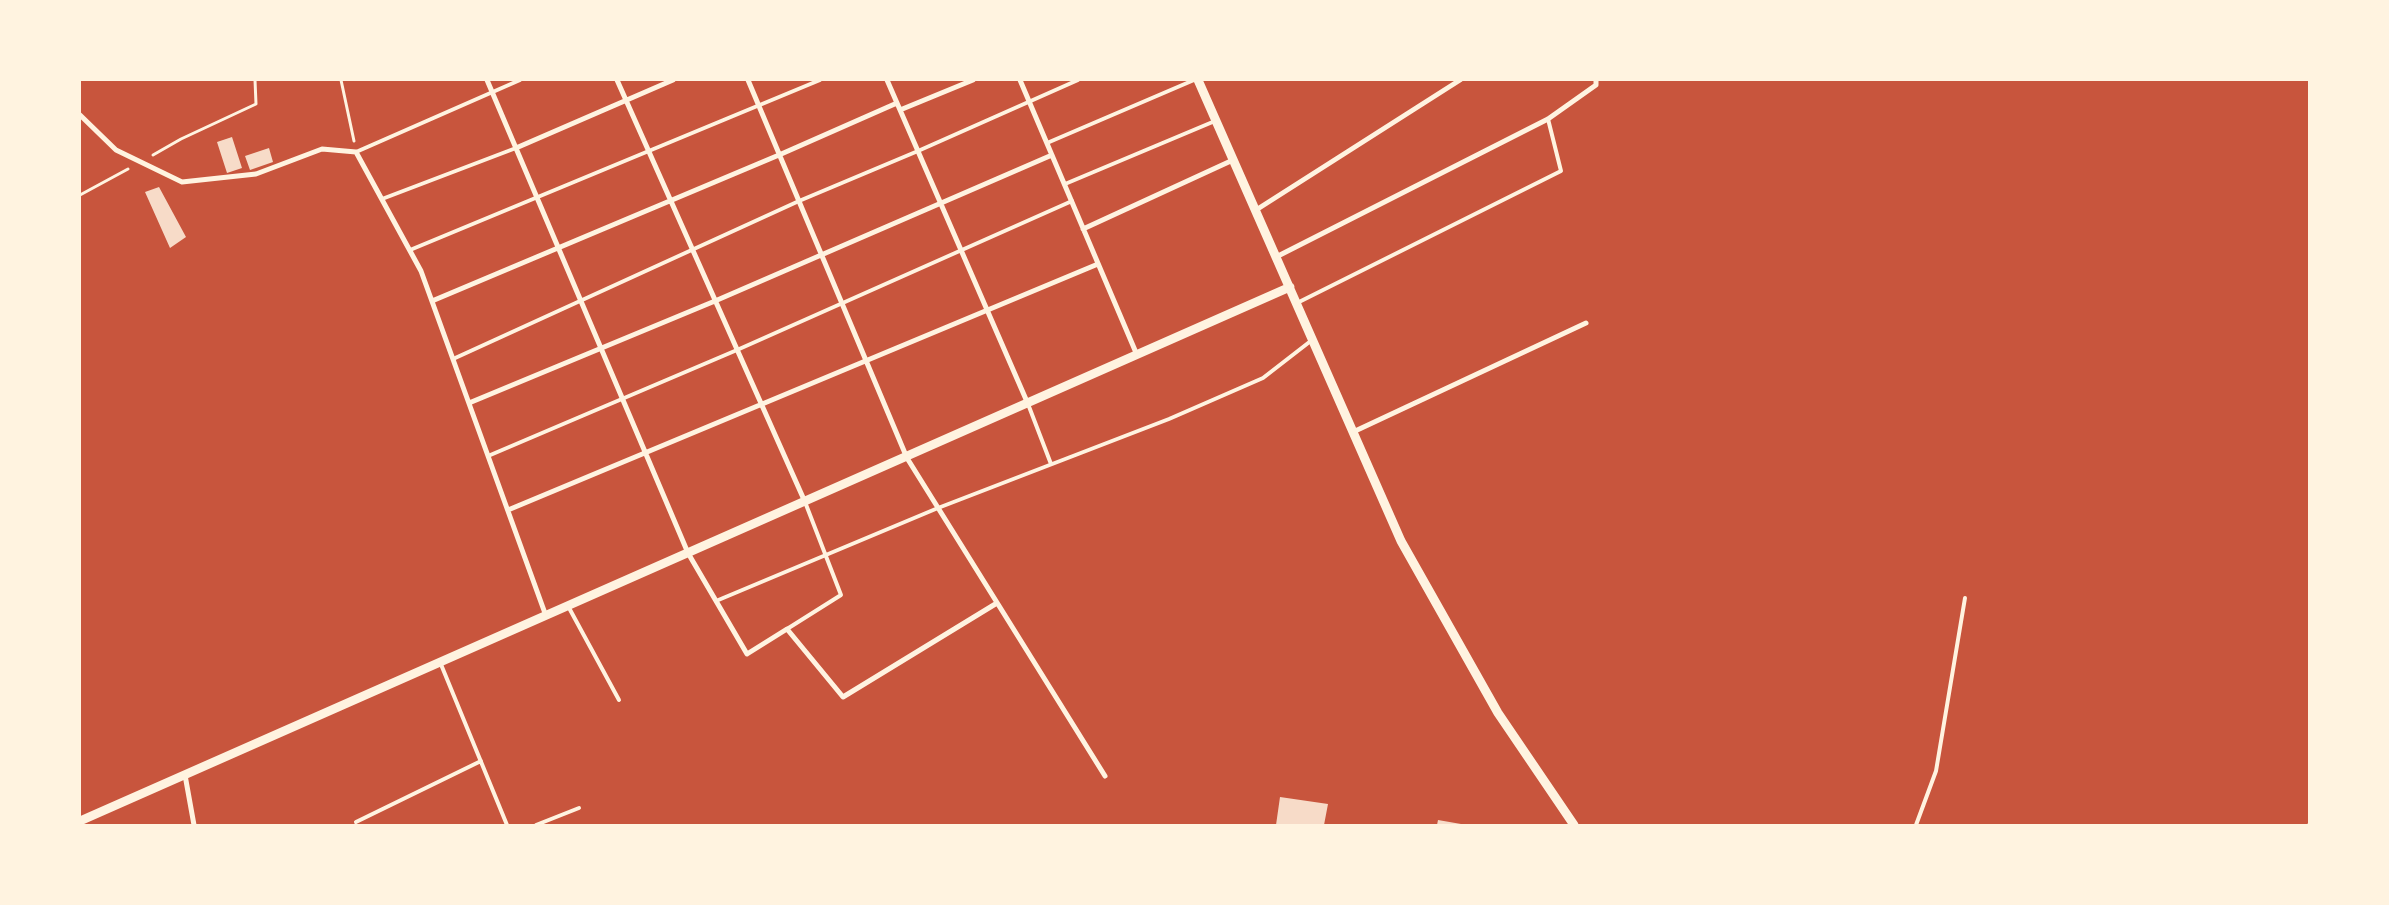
<!DOCTYPE html>
<style>
body{margin:0}
#map{position:relative;width:2389px;height:905px;overflow:hidden;background:#c8553d;font-family:"PT Sans Narrow",sans-serif}
canvas{display:block}
.frame{position:absolute;inset:0;border:81px solid #fff3e0;pointer-events:none}
</style>
<div id="map">
<canvas width="2389" height="905"></canvas>
<div class="frame"></div>
</div>
<script>
const g = document.querySelector('canvas').getContext('2d');
g.lineJoin = 'round';
function fillPath(path, color) {
  g.fillStyle = color;
  g.fill(path, 'evenodd');
}
function poly(rows) {
  const path = new Path2D();
  for (const r of rows) {
    path.moveTo(r[0], r[1]);
    for (let i = 2; i < r.length; i += 2) path.lineTo(r[i], r[i + 1]);
  }
  return path;
}
function stroke(path, color, width, dash) {
  g.strokeStyle = color;
  g.lineWidth = width;
  g.lineCap = dash ? 'butt' : 'round';
  g.setLineDash(dash || []);
  g.stroke(path);
}
fillPath(poly([
 [232,137,242,168,227,173,217,142],
 [269,148,273,162,250,170,245,156],
 [159,187,186,237,170,248,145,192],
 [1280,797,1328,804,1324,825,1276,825],
 [1438,820,1461,824,1461,825,1437,825]
]), '#f7dbc8');
stroke(poly([
 [341,80,354,141],
 [153,155,181,139,256,104,255,80],
 [80,195,128,169],
 [2308,825,2309,825]
]), '#fff3e0', 3);
stroke(poly([
 [1047,143,1194,80],
 [356,152,520,80],
 [1065,184,1215,121],
 [382,199,516,148],
 [410,250,820,80],
 [1297,303,1561,171,1548,119],
 [453,359,799,201,918,151,1078,80],
 [1028,404,1051,464],
 [488,456,737,350,1072,201],
 [716,601,938,508,1169,419,1263,378,1312,340],
 [568,606,619,700],
 [787,629,841,595,805,502],
 [440,662,507,825],
 [356,822,481,761],
 [536,825,579,808],
 [1916,825,1936,771,1965,598]
]), '#fff3e0', 4);
stroke(poly([
 [487,80,688,553,747,654,787,629,843,697,997,603],
 [617,80,805,502],
 [748,80,907,458,1105,776],
 [887,80,1028,404],
 [1020,80,1137,355],
 [900,110,973,80],
 [80,115,116,150,182,182,256,174,322,149,356,152,421,271,546,616],
 [516,148,673,80],
 [1256,210,1460,80],
 [1083,229,1233,160],
 [1276,257,1548,119,1596,85,1596,80],
 [432,301,779,155,897,103],
 [469,403,715,301,1052,155],
 [1353,432,1586,323],
 [508,510,1098,264],
 [185,775,194,825]
]), '#fff3e0', 5);
stroke(poly([
 [1198,80,1401,541,1498,713,1574,825],
 [80,821,1290,287]
]), '#fff3e0', 9);
</script>
